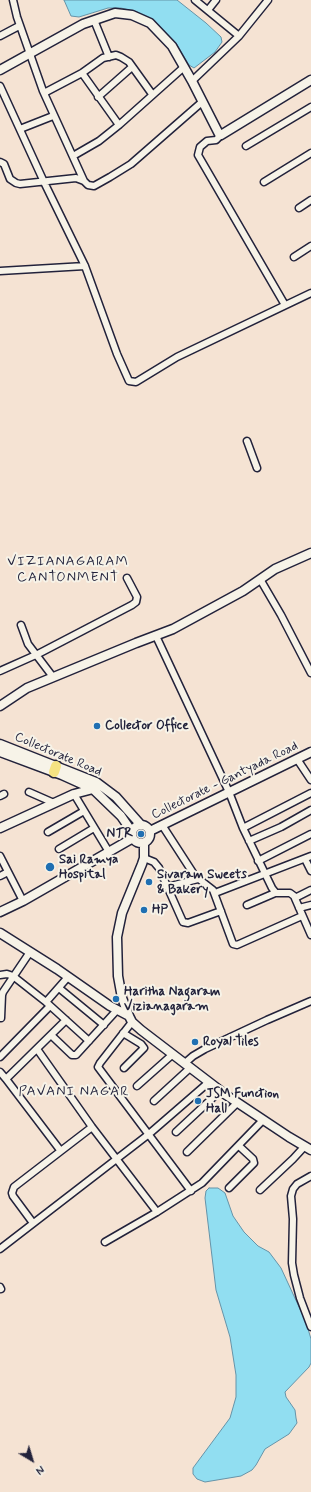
<!DOCTYPE html>
<style>
body{margin:0}
#map{position:relative;width:311px;height:1492px;overflow:hidden;background:#f5e3d3;font-family:Mynerve,sans-serif}
canvas{display:block}
.north{position:absolute;left:12px;top:1440px;width:40px;height:40px;-webkit-text-stroke:3px #f7f3e8;paint-order:stroke;rotate:142deg;font-size:11px;font-weight:700;line-height:16px;text-align:center;color:#22223b}
.north::after{content:'';display:block;margin:auto;width:14px;height:18px;background:#22223b;clip-path:polygon(50% 0,100% 100%,50% 72%,0 100%)}
</style>
<div id="map">
<canvas width="311" height="1492"></canvas>
<div class="north">N</div>
</div>
<script>
const g = document.querySelector('canvas').getContext('2d');
g.lineJoin = 'round';
function fillPath(path, color) {
  g.fillStyle = color;
  g.fill(path, 'evenodd');
}
function poly(rows) {
  const path = new Path2D();
  for (const r of rows) {
    if (r.length === 3) {
      path.moveTo(r[0] + r[2], r[1]);
      path.arc(r[0], r[1], r[2], 0, 2 * Math.PI);
      continue;
    }
    path.moveTo(r[0], r[1]);
    for (let i = 2; i < r.length; i += 2) path.lineTo(r[i], r[i + 1]);
  }
  return path;
}
function stroke(path, color, width, dash) {
  g.strokeStyle = color;
  g.lineWidth = width;
  g.lineCap = dash ? 'butt' : 'round';
  g.setLineDash(dash || []);
  g.stroke(path);
}
function drawText(font, color, halo, rows, align = 'center') {
  g.font = font + ' Mynerve,sans-serif';
  g.lineWidth = 4;
  g.setLineDash([]);
  g.textBaseline = 'middle';
  g.strokeStyle = halo;
  g.fillStyle = color;
  for (const [text, x, y, turn = 0] of rows) {
    g.save();
    g.translate(x, y);
    g.rotate((+turn || 0) * Math.PI / 180);
    g.textAlign = isNaN(turn) ? turn : align;
    if (halo) g.strokeText(text, 0, 0);
    g.fillText(text, 0, 0);
    g.restore();
  }
}
const water = poly([
 [64,0,177,0,206,23,221,37,222,42,215,52,194,68,189,65,176,43,151,21,137,12,121,8,108,8,79,17,71,16,64,0],
 [209,1188,218,1188,225,1193,233,1216,244,1232,258,1246,269,1252,281,1268,306,1322,311,1339,311,1363,309,1367,285,1392,286,1397,295,1410,296,1418,297,1423,289,1434,265,1449,256,1465,252,1470,241,1476,205,1482,197,1479,193,1474,193,1468,230,1418,236,1397,236,1375,230,1337,216,1290,205,1198,206,1191,209,1188]
]);
fillPath(water, '#91def1');
stroke(water, '#6593a8', 1);
const minor = poly([
 [13,0,17,17,43,91,84,181],
 [195,0,239,36],
 [208,10,216,0],
 [94,20,109,57],
 [0,36,19,26],
 [82,73,119,125],
 [192,81,239,36,268,0],
 [0,86,44,182,85,266,117,354,129,381,136,382,177,357,311,293],
 [44,93,82,73,103,58,116,55,121,57,129,62,152,94],
 [98,97,132,67],
 [20,129,53,116],
 [221,135,216,140,207,141,200,147,198,155,285,305],
 [246,146,311,107],
 [73,156,99,141,119,125,184,67],
 [0,162,4,164,10,179,16,183,20,184,76,178,84,181,88,185,94,186,110,177,131,164,202,102],
 [264,182,311,153],
 [299,208,311,200],
 [294,257,311,246],
 [0,271,85,266],
 [247,441,257,468],
 [260,579,281,615,311,673],
 [21,625,28,644,53,677],
 [156,636,229,792,243,828,272,888,276,893,290,893,294,896,311,935],
 [0,671,38,654,132,605,136,602,137,597,127,578],
 [297,759,311,780],
 [29,792,54,803],
 [74,794,109,852],
 [0,796,4,794],
 [162,825,195,876,213,890,233,944,237,945,302,916],
 [243,828,311,793],
 [48,832,84,811],
 [249,841,281,827,311,810],
 [59,849,94,828],
 [0,856,23,901],
 [144,858,154,862,159,868,183,922,188,923,221,911],
 [305,859,311,871],
 [258,861,311,834],
 [0,876,8,872],
 [167,887,198,879],
 [215,893,311,856],
 [295,898,311,890],
 [247,905,275,893],
 [299,908,311,905],
 [0,975,7,974,13,976,46,1002,89,1041],
 [59,988,104,1025],
 [46,1002,68,977],
 [1,1018,2,995,3,992,30,952],
 [132,1022,100,1063,98,1067,191,1191],
 [123,1033,141,1044,144,1048,124,1068],
 [51,1035,72,1055,76,1055,117,1010],
 [37,1049,92,1127,157,1212],
 [0,1057,50,1006],
 [185,1063,193,1056,205,1049,267,1020,311,1001],
 [0,1072,6,1079,60,1150],
 [6,1079,66,1020],
 [137,1086,173,1054],
 [154,1101,190,1068],
 [176,1132,220,1091],
 [187,1152,237,1103],
 [311,1176,297,1184,293,1189,291,1196,293,1219,292,1263,294,1275,300,1298,311,1327],
 [229,1188,254,1163,253,1159,239,1146],
 [260,1190,293,1159,304,1147],
 [33,1223,13,1196,12,1193,14,1187,92,1127],
 [105,1242,157,1212,202,1183,263,1120],
 [0,1249,149,1134,209,1082],
 [0,1287,1,1289]
]);
const tertiary = poly([
 [0,70,83,24,115,13,132,15,150,23,172,46,192,81,219,134,221,135,311,80],
 [0,706,27,688,136,643,173,629,243,591,275,569,311,553],
 [0,744,96,782,116,797,140,824],
 [0,752,62,775,93,789,121,816,132,832],
 [141,834,9],
 [0,828,74,794,93,789],
 [150,831,311,752],
 [144,843,144,858,142,864,122,913,117,937,118,976,122,998,129,1016,132,1022,141,1030,226,1095,289,1137,311,1150],
 [0,912,23,901,133,838],
 [0,933,57,969,110,1006,129,1016]
]);
const primary = poly([
 [54,772,56,766]
]);
stroke(minor, '#22223b', 9);
stroke(tertiary, '#22223b', 11);
stroke(primary, '#22223b', 13);
stroke(minor, '#f7f3e8', 6);
stroke(tertiary, '#f7f3e8', 8);
stroke(primary, '#f5e382', 10);
for (const [x, y, r, color] of [
 [97,726,4,"#1f6fb2"],
 [141,834,4,"#1f6fb2"],
 [50,867,5,"#1f6fb2"],
 [149,882,4,"#1f6fb2"],
 [144,910,4,"#1f6fb2"],
 [116,999,4,"#1f6fb2"],
 [195,1042,4,"#1f6fb2"],
 [198,1101,4,"#1f6fb2"]
]) {
  const dot = new Path2D();
  dot.arc(x, y, r, 0, 2 * Math.PI);
  g.fillStyle = color;
  g.fill(dot);
  stroke(dot, '#f7f3e8', 1.5);
}
drawText('bold 13px', '#22223b', '#f7f3e8', [
 ["Collector Office",105,726],
 ["NTR",133,834,"right"],
 ["Sai Ramya",59,860],
 ["Hospital",59,875],
 ["Sivaram Sweets",157,875],
 ["& Bakery",157,890],
 ["HP",152,910],
 ["Haritha Nagaram",124,992],
 ["Vizianagaram",124,1007],
 ["Royal Tiles",203,1042],
 ["JSM Function",206,1094],
 ["Hall",206,1109]
], 'left');
drawText('13px', '#22223b', '#f7f3e8', [
 ["Collectorate Road",58,755,23],
 ["Collectorate - Gantyada Road",225,781,-26]
]);
g.letterSpacing = '1px';
drawText('14px', '#22223b', '#f7f3e8', [
 ["VIZIANAGARAM",68,562],
 ["CANTONMENT",68,578],
 ["PAVANI NAGAR",74,1092]
]);
g.letterSpacing = '0px';
</script>
